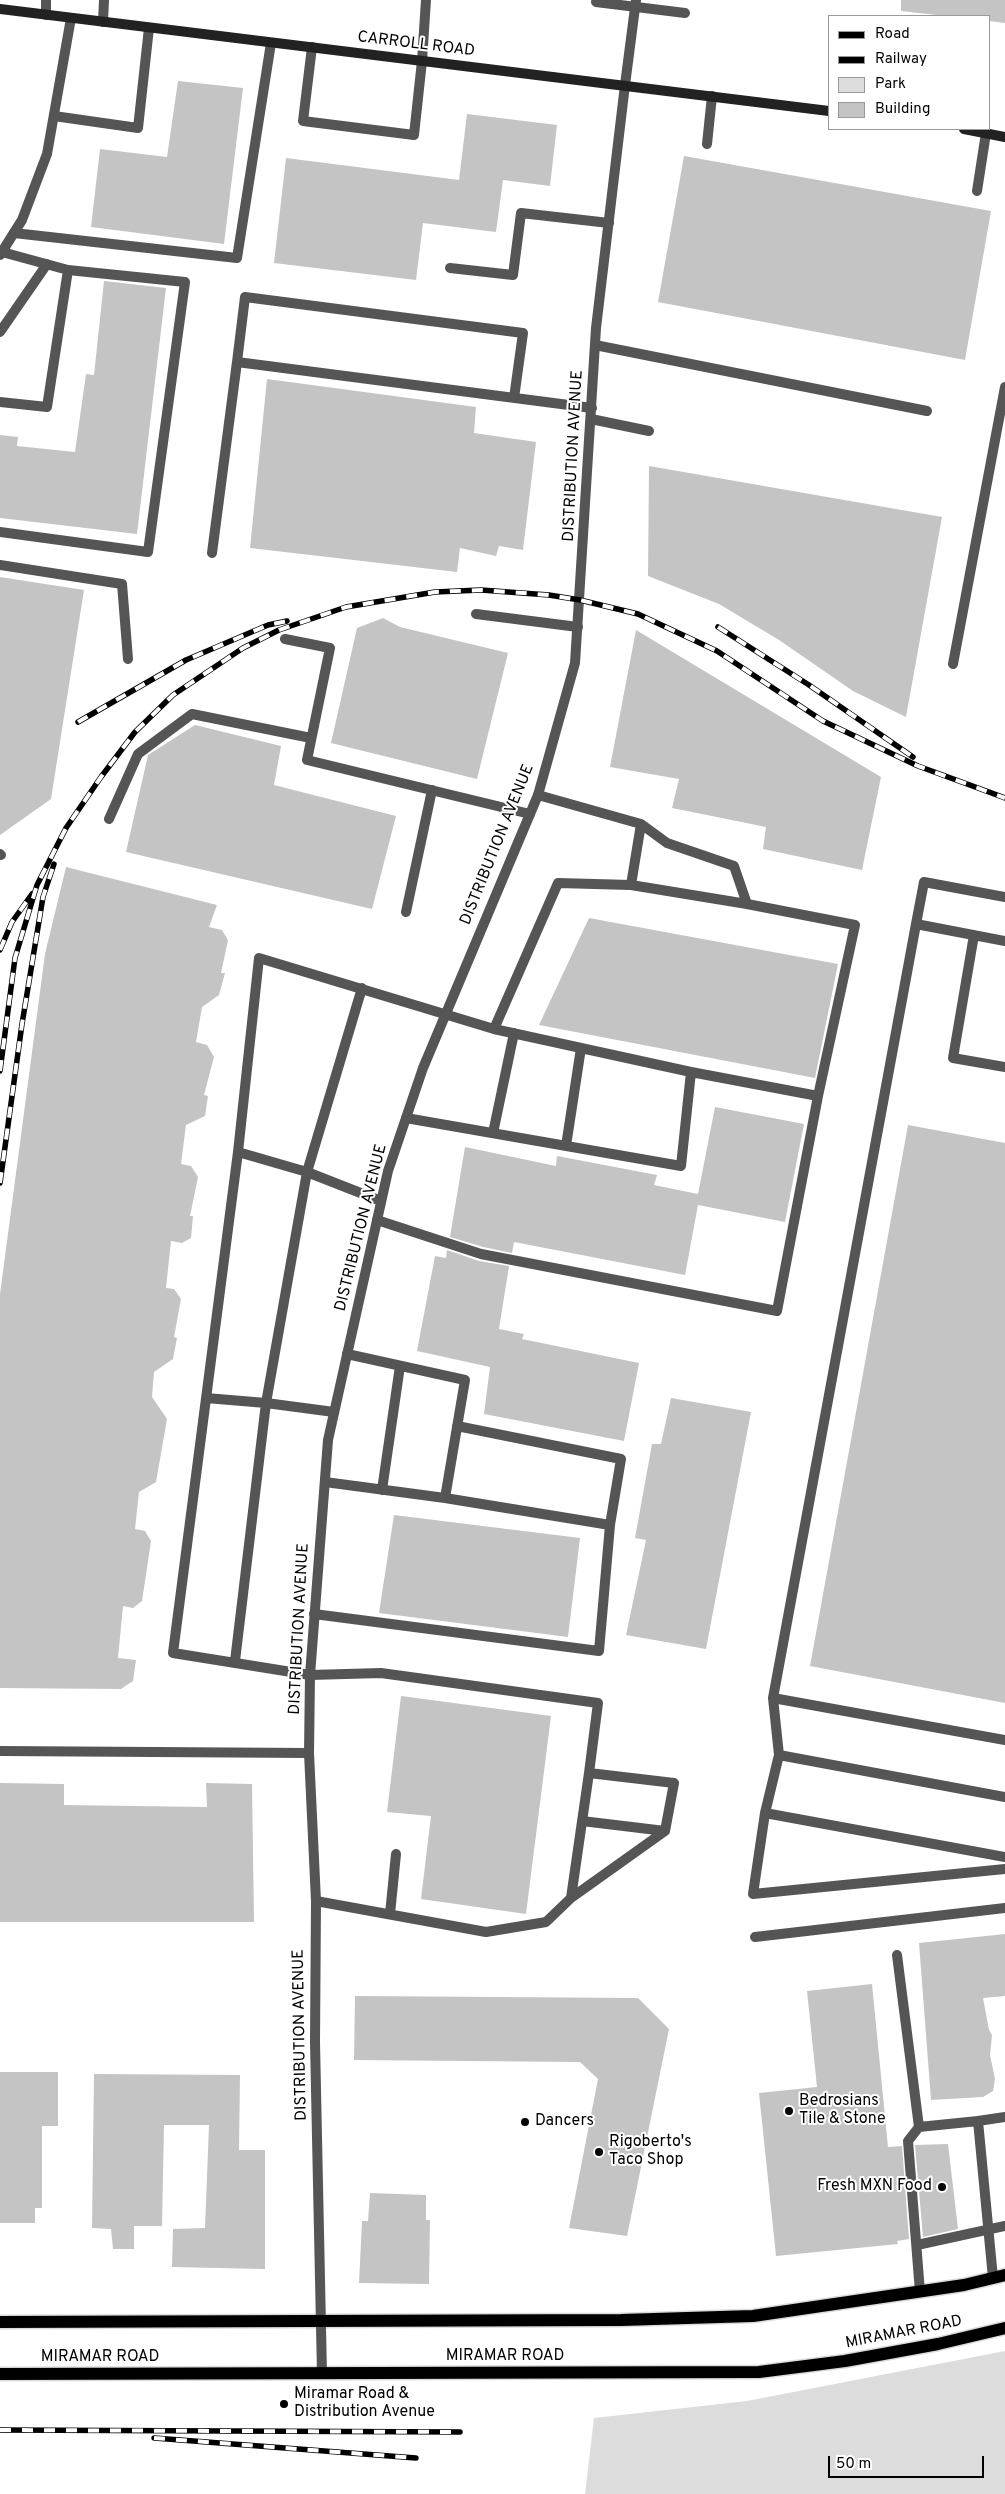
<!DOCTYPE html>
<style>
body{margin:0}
#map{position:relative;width:1005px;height:2494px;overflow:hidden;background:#fff;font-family:Overpass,sans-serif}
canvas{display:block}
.legend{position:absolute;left:828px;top:15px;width:162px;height:115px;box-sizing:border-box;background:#fff;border:1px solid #999;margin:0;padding:6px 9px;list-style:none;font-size:15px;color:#000}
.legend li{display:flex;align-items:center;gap:10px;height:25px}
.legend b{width:25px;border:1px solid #999}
.scale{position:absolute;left:828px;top:2456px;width:156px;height:22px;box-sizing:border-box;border:2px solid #000;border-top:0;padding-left:6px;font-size:15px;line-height:18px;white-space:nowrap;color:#000;-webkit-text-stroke:4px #fff;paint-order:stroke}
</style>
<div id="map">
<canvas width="1005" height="2494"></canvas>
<ul class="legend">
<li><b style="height:6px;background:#000"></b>Road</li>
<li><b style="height:6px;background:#000"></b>Railway</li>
<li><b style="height:14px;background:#dcdcdc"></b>Park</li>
<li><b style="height:14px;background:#c4c4c4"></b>Building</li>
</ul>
<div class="scale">50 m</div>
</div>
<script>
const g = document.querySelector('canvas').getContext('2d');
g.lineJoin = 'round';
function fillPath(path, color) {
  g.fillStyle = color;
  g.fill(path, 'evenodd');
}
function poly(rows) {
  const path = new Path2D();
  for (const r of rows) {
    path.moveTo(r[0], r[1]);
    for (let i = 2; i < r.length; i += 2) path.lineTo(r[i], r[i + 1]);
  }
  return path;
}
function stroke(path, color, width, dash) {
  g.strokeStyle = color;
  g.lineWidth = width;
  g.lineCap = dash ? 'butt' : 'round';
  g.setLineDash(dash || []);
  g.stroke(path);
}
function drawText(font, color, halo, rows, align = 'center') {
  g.font = font + ' Overpass,sans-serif';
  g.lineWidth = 4;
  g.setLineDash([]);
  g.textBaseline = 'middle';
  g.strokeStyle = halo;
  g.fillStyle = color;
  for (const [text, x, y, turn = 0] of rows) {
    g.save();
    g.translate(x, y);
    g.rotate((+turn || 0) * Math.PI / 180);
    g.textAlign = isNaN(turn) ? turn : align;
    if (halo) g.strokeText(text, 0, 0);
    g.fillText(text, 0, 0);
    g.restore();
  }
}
fillPath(poly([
 [1005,2351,1005,2494,585,2494,594,2418,747,2401]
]), '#dcdcdc');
fillPath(poly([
 [901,0,1005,0,1005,23,989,21,989,16,945,16,901,11],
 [178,81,243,88,224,244,91,227,100,149,167,157],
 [467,114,557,125,550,186,503,180,496,232,423,223,416,280,274,263,286,158,459,180],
 [684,156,991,211,965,360,658,302],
 [104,281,166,288,137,534,0,518,0,435,18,437,17,446,75,452,86,374,94,375],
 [267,379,476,407,474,433,536,442,523,550,499,546,496,556,460,548,457,572,250,548],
 [649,466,942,517,906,717,853,691,779,640,719,604,648,576],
 [0,577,84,590,51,799,0,835],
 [383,618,400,627,508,653,477,779,331,743,357,628],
 [636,630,881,777,862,870,763,849,766,827,672,808,679,779,610,767],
 [195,725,281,746,274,785,396,816,372,909,126,852,148,755],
 [66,867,217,905,209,927,222,930,228,940,221,973,225,973,219,995,202,1007,196,1042,207,1045,214,1057,204,1095,208,1096,205,1116,186,1125,181,1164,191,1166,198,1177,190,1216,193,1216,191,1238,182,1243,171,1241,166,1288,174,1289,181,1299,174,1337,177,1338,173,1359,154,1372,152,1397,167,1419,156,1482,139,1492,135,1529,145,1531,151,1541,142,1601,133,1608,123,1606,118,1658,136,1660,133,1681,121,1689,0,1688,0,1294,45,954],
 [589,918,838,964,815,1078,539,1025],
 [715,1107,804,1124,785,1222,698,1205,685,1275,514,1242,512,1253,483,1247,450,1237,465,1147,556,1166,557,1156,657,1175,654,1185,698,1194],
 [908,1125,1005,1143,1005,1703,810,1666],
 [447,1250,479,1261,509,1266,499,1329,524,1334,522,1339,639,1363,624,1441,484,1414,490,1367,417,1351,435,1256,446,1258],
 [671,1398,751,1412,706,1649,626,1635,646,1540,635,1538,652,1444,661,1444],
 [394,1515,580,1538,568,1637,379,1613],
 [401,1696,551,1716,526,1914,421,1899,431,1816,387,1812],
 [0,1783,64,1784,64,1805,207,1807,206,1783,252,1784,254,1922,0,1922],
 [1005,1934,1005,1996,983,1998,989,2030,992,2035,990,2055,995,2079,993,2091,983,2097,931,2100,919,1943],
 [872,1984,888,2147,902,2146,909,2239,897,2241,898,2244,776,2256,759,2093,817,2087,807,1991],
 [355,1996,638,1998,669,2029,627,2236,569,2228,598,2079,580,2062,354,2060],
 [0,2072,58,2072,58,2126,42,2126,42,2208,35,2208,35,2223,0,2223],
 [94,2074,240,2075,239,2150,265,2150,265,2269,172,2267,173,2229,205,2228,209,2125,164,2125,162,2226,134,2226,134,2249,113,2249,111,2229,92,2228],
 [948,2144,958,2229,923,2237,915,2145],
 [370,2193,426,2195,426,2220,430,2220,429,2284,359,2283,362,2221,368,2221]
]), '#c4c4c4');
const primary = poly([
 [0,2322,621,2320,753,2316,964,2285,1005,2275],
 [0,2374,759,2372,845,2361,938,2344,1005,2328]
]);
stroke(primary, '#dbdbdb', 15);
stroke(poly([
 [46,0,46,15],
 [596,2,685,13],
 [103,22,104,0],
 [312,47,303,121,414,135,422,61,426,0],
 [54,116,138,128,149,28],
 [707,144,712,96],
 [977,191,986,133],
 [14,233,237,258,271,43],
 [450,268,513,275,521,213,609,223],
 [0,332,47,264],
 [595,345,927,411],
 [237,362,245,297,523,333,514,398],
 [0,402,47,407,68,270,2,252],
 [591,419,649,431],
 [0,532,148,552,185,282,68,270],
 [212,553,237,362,592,408],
 [0,565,122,584,128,659],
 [476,614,578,627],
 [285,639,330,648,307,760,530,814],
 [953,664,1005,387],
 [109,819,138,754,192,714,311,738],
 [641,824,667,843,734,866,747,904,855,925,818,1096,691,1072],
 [0,854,1,855],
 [631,885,747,904],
 [406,912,432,790],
 [916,924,924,882,1005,897],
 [974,935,953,1058,1005,1067],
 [494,1029,259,958,238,1152,173,1653,310,1675,381,1673,598,1703,589,1773],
 [406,1118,681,1166,691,1072,494,1029,558,883,631,885,641,824,538,795],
 [493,1133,514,1033],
 [566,1146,581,1048],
 [238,1152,307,1172,381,1201],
 [377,1220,481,1254,777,1311,818,1096],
 [206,1398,266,1403,334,1412],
 [325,1482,445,1498,465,1380,347,1354],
 [382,1490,400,1366],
 [445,1498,610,1525,621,1459,457,1426],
 [314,1614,599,1651,610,1525],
 [235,1661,266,1403,307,1172,362,988],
 [773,1698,916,924,1005,941],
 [1005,1740,773,1698,779,1755,765,1813,753,1894,1005,1869],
 [0,1751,309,1753],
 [779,1755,1005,1797],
 [765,1813,1005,1857],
 [582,1821,665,1831],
 [316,1901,486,1932,546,1922,571,1898,665,1831,674,1783,589,1773,571,1898],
 [390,1914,396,1854],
 [755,1937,1005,1908],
 [897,1955,919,2127],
 [917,2245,1005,2226],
 [993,2278,978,2121,1005,2117],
 [920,2292,908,2141,919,2127,978,2121]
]), '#555', 10);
stroke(poly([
 [625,85,636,0]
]), '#555', 10);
stroke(poly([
 [0,255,22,220,47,154,71,18],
 [322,2374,315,2042,316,1901,309,1753,310,1675,328,1440,388,1171,423,1068,538,795,575,663,596,328,625,85]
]), '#555', 10);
stroke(poly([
 [0,9,829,111],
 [964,129,1005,137]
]), '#222', 10);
stroke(primary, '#000', 12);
const rail = poly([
 [718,627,809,685,913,757],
 [78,722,186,660,268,625,287,621],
 [0,950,12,922,32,894],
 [0,1071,15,958,37,885,66,828,101,777,135,732,173,695,243,648,279,630,346,607,435,592,481,590,549,595,580,600,638,614,717,651,823,721,918,766,1005,798],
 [0,1183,22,1024,43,897,54,864],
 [0,2430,460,2432],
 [154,2438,416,2458]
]);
stroke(rail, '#000', 5.5);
stroke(rail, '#fff', 4, [11]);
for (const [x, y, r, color] of [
 [789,2111,5,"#000"],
 [525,2122,5,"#000"],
 [599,2152,5,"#000"],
 [942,2187,5,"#000"],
 [284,2404,5,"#000"]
]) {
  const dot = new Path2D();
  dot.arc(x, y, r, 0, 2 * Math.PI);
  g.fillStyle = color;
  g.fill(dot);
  stroke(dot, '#fff', 2);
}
drawText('16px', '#000', '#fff', [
 ["CARROLL ROAD",416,45,7],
 ["DISTRIBUTION AVENUE",574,456,-87],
 ["DISTRIBUTION AVENUE",498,845,-68],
 ["DISTRIBUTION AVENUE",362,1228,-76],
 ["DISTRIBUTION AVENUE",300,1629,-87],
 ["DISTRIBUTION AVENUE",301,2035,-91],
 ["MIRAMAR ROAD",904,2333,-11],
 ["MIRAMAR ROAD",505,2357],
 ["MIRAMAR ROAD",100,2358]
]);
drawText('16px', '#000', '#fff', [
 ["Bedrosians",799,2102],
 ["Tile & Stone",799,2120],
 ["Dancers",535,2122],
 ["Rigoberto's",609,2143],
 ["Taco Shop",609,2161],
 ["Fresh MXN Food",932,2187,"right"],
 ["Miramar Road &",294,2395],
 ["Distribution Avenue",294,2413]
], 'left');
</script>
